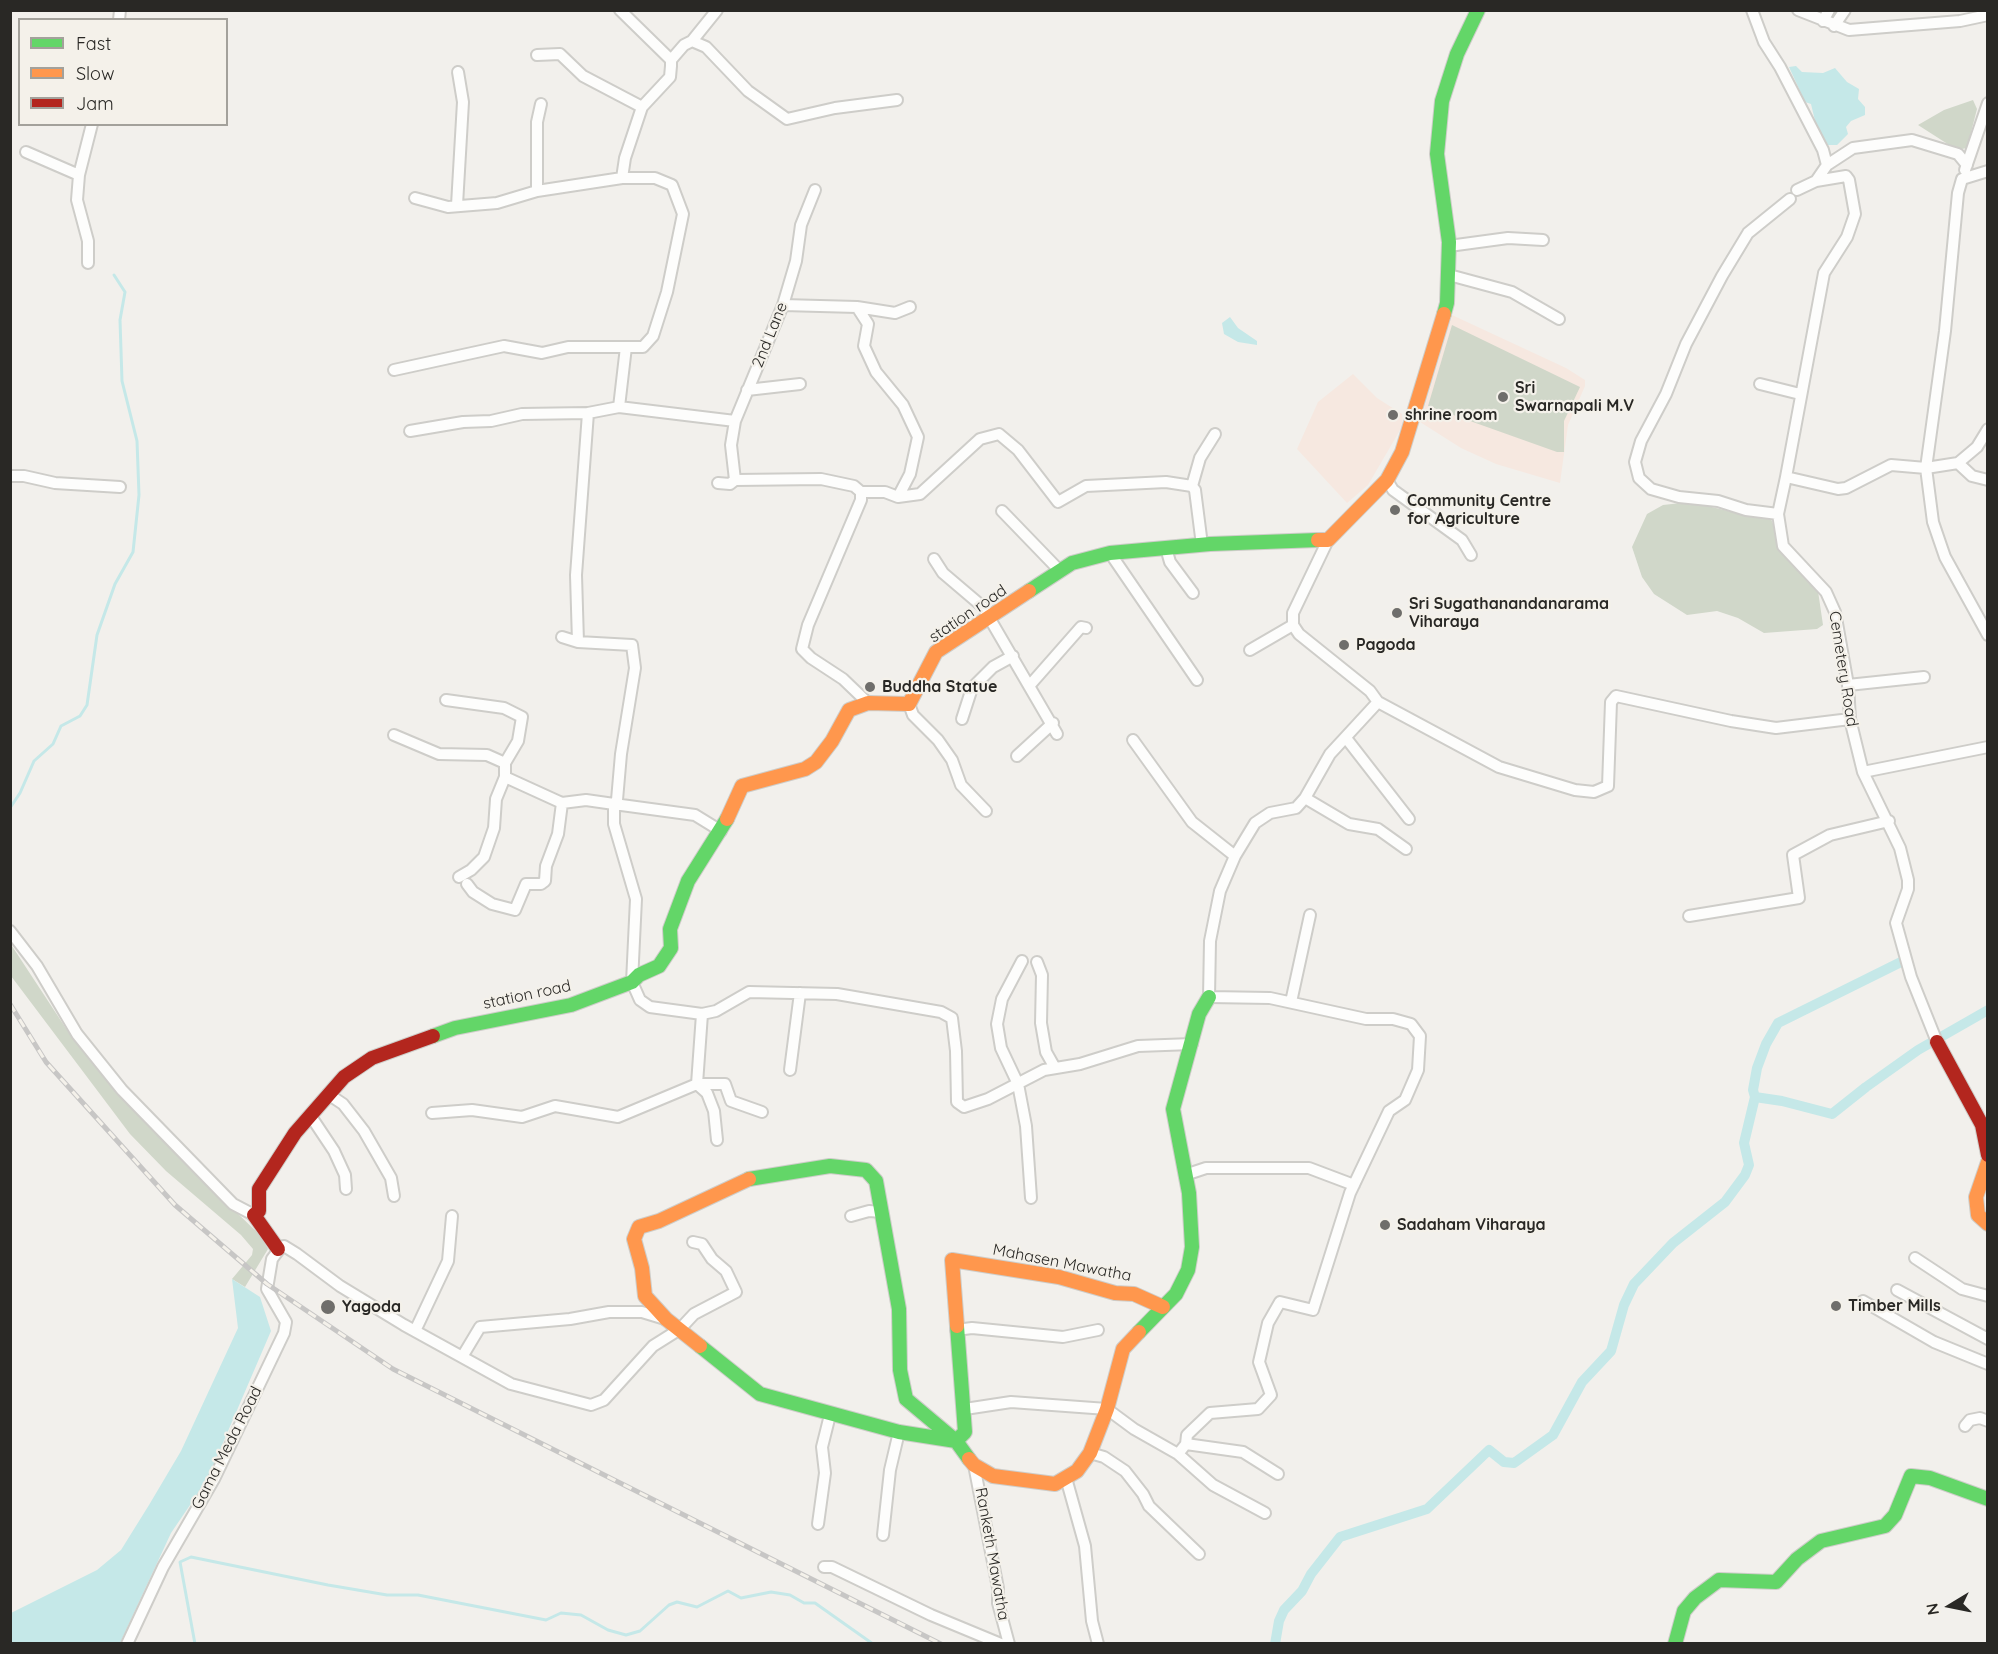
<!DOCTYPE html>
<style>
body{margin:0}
#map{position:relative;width:1998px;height:1654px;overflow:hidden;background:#f2f0ec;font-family:Quicksand,sans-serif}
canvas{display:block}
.frame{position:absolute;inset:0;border:12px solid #292825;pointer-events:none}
.legend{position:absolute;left:18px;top:18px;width:210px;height:108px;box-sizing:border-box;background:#f4f1ea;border:2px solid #a3a19b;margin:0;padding:8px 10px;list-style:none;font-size:18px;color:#292825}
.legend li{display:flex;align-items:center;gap:12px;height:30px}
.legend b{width:30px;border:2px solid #a3a19b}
.north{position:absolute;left:1920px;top:1576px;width:60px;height:60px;-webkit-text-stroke:4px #f4f1ea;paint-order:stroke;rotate:260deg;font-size:16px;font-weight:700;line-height:24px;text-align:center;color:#292825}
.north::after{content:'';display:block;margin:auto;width:21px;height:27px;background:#292825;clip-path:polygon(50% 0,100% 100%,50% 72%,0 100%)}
</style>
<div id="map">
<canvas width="1998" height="1654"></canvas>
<div class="frame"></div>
<ul class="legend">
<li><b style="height:8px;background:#63d668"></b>Fast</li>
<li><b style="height:8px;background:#ff974d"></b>Slow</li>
<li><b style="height:8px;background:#b3261e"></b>Jam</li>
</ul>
<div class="north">N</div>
</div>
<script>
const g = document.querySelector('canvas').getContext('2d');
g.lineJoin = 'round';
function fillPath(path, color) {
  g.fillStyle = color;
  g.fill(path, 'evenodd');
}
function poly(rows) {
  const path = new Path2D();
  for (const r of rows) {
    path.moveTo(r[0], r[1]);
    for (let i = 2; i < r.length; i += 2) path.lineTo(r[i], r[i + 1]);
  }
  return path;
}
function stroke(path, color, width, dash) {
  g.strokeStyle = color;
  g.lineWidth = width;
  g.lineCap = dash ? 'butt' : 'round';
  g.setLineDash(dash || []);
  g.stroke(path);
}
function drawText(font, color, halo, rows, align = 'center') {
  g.font = font + ' Quicksand,sans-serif';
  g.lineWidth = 4.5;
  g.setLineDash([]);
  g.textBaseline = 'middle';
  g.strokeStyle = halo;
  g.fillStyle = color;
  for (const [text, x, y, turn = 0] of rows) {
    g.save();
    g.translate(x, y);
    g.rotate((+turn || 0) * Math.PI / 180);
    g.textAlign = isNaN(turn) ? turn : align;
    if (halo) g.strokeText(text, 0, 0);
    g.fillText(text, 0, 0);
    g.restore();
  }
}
fillPath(poly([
 [1452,315,1566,368,1585,380,1585,386,1568,425,1560,483,1496,464,1461,448,1420,422],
 [1353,374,1377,398,1402,414,1403,425,1368,485,1347,503,1297,449,1318,402]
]), '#f6e8e0');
fillPath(poly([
 [1973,100,1977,109,1967,148,1957,150,1918,125,1944,110],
 [1452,325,1580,387,1564,421,1564,452,1557,452,1428,406],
 [1681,503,1704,505,1744,515,1771,519,1787,557,1818,591,1823,625,1817,629,1764,633,1738,618,1717,611,1687,615,1654,594,1642,577,1632,547,1647,514,1663,505],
 [10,943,69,1033,117,1092,177,1151,184,1162,260,1235,268,1249,245,1287,232,1279,252,1255,253,1249,241,1235,166,1171,130,1134,11,976]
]), '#d0d7c9');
fillPath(poly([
 [1796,66,1802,72,1823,73,1835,68,1847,82,1859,89,1858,99,1865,107,1865,115,1851,121,1846,127,1848,134,1837,145,1828,145,1816,125,1811,104,1805,102,1789,67],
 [1230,317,1238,328,1257,341,1257,345,1238,342,1224,334,1222,323],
 [232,1279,260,1297,271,1331,207,1480,171,1533,120,1643,11,1643,11,1613,97,1570,121,1550,149,1505,181,1451,238,1328]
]), '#c5e8e8');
stroke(poly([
 [10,808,20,793,34,761,53,744,61,726,80,716,87,705,97,635,115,584,133,552,139,495,137,441,122,381,120,320,125,292,114,275],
 [195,1644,180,1562,191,1557,328,1585,387,1595,418,1595,546,1620,561,1613,581,1615,608,1630,626,1635,640,1631,669,1605,677,1602,697,1607,728,1591,741,1598,771,1592,790,1595,804,1603,815,1603,873,1644]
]), '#c5e8e8', 3);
stroke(poly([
 [1755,1097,1753,1090,1757,1068,1766,1044,1778,1023,1903,961],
 [1275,1644,1279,1621,1284,1610,1302,1591,1311,1574,1340,1537,1427,1509,1489,1450,1504,1462,1514,1463,1553,1435,1582,1382,1611,1351,1624,1305,1634,1284,1673,1243,1725,1202,1745,1175,1749,1165,1744,1143,1755,1097,1782,1101,1832,1114,1866,1087,1918,1050,1988,1010]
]), '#c5e8e8', 10);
const street = poly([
 [620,10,671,60,671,66,670,77,642,107,625,158,622,178],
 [1752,10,1764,42,1780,67,1823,150,1827,165],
 [1798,10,1849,30,1960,21,1988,15],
 [119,20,120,10],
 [1823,21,1829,10],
 [1834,26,1845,10],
 [692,41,706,47,748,91,787,119,835,108,897,100],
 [537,55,560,54,583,76,642,107],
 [671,60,684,45,692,41,717,10],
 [26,152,79,175],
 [1965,170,1988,103],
 [1797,190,1816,181,1827,165,1853,148,1912,140,1958,154,1967,165],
 [537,191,537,122,541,104],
 [415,198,448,207,497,203,537,191,622,178,655,178,672,185,683,214,667,292,653,336,643,347,626,347,619,407,588,413,576,575,578,642],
 [457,205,463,102,458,72],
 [1449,246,1508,238,1543,240],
 [88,263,88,241,77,200,79,175,92,124],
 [1449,275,1512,292,1559,319],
 [783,305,857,307,895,313,910,307],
 [857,307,868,324,864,346,876,372,903,405,918,437,910,474,898,497],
 [394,370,504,346,542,353,568,347,626,347],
 [1760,384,1800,394],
 [747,390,800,384],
 [619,407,735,421],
 [1988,429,1977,447,1958,463,1926,468,1933,522,1945,557,1988,635],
 [410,431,463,422,491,421,522,414,588,413],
 [1958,463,1972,476,1988,480],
 [10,476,24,476,55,483,120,487],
 [1786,477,1824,273,1847,237,1855,214,1849,180,1846,176,1816,181],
 [735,480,731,445,735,421,783,305,796,261,801,225,815,190],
 [1387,480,1393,490,1462,540,1471,555],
 [718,483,730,484,735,480,821,479,854,486,861,492,885,492,898,497,920,494,980,439,999,434,1018,450,1058,502,1086,486,1166,482,1192,486],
 [861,492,861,500,808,625,802,649,811,658,843,679,868,703],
 [1002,511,1059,570],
 [1778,514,1746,510,1718,501,1679,497,1651,489,1639,478,1635,462,1641,441,1666,394,1686,344,1722,276,1748,233,1790,199],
 [1202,545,1195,490,1192,486,1200,458,1215,434],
 [1166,548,1170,562,1193,593],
 [1110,553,1197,680],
 [934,559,943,573,983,607,1057,734],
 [1250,650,1293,625],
 [1030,685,1081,627,1086,628],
 [1848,685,1924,677],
 [446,700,504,708,522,717,518,741,505,763],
 [1378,702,1499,767,1575,790,1594,792,1608,786,1611,702,1616,696,1731,721,1776,728,1850,719],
 [909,704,913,715,938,740,952,760,961,785,986,811],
 [962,719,972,688,993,667,1013,656],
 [394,735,439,754,487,755,505,763,505,777,562,803],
 [1346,738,1409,819],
 [1133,740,1192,822,1235,856],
 [1017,756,1053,723],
 [1863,772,1988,747],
 [1305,798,1349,824,1378,829,1406,849],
 [721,831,695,815,614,804,614,824,636,899,632,982,640,1000,650,1007,702,1014,716,1011,749,992,837,994,941,1012,952,1018,956,1051,957,1102,964,1107,988,1099,1044,1070,1080,1064,1138,1046,1192,1044],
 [459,877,471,870,484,857,494,828,496,799,505,777],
 [467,884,473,892,492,904,515,910,526,884,541,884,545,881,546,866,558,834,562,803,586,800,614,804,617,800,621,754,635,668,632,645,578,642,562,637],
 [1689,916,1799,898,1793,855,1830,835,1889,821],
 [10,931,37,966,77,1034,122,1090,233,1204,254,1215],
 [1022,961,1002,999,997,1024,1001,1048,1018,1084,1026,1126,1031,1198],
 [1037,962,1042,975,1041,1023,1046,1052,1055,1068],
 [1291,1002,1310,915],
 [702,1014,697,1084,707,1093,714,1111,717,1140],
 [1937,1042,1911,977,1896,923,1908,889,1908,880,1900,848,1863,772,1850,719,1848,685,1835,612,1826,592,1783,546,1778,514,1786,477,1838,489,1846,488,1891,465,1926,468,1945,331,1958,193,1962,179,1988,171],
 [790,1070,800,993],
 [328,1094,343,1104,364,1131,391,1178,394,1196],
 [432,1113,472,1110,522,1117,555,1106,618,1117,697,1084,725,1084,731,1101,762,1112],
 [310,1115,334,1151,345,1175,346,1189],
 [1185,1175,1206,1168,1309,1168,1354,1185],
 [851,1216,869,1211,882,1212],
 [1915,1258,1962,1289,1988,1296],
 [1897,1290,1988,1339],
 [1863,1301,1934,1342,1988,1364],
 [956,1330,972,1328,1063,1337,1098,1330],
 [415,1331,448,1261,452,1216],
 [462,1357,480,1327,570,1319,609,1312,642,1312,665,1319],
 [965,1409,1011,1402,1107,1409,1134,1429,1178,1454,1186,1444,1187,1435,1210,1413,1258,1409,1271,1395,1259,1362,1268,1323,1280,1302,1313,1310,1350,1193,1389,1111,1405,1100,1418,1070,1420,1036,1411,1024,1393,1019,1366,1019,1270,998,1209,997,1210,941,1220,891,1235,856,1255,823,1270,813,1296,808,1305,798,1330,754,1378,702,1370,691,1299,634,1293,625,1293,613,1328,540],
 [1965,1426,1970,1420,1980,1418,1988,1421],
 [1186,1444,1243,1452,1278,1474],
 [1090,1453,1104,1457,1125,1471,1143,1494,1149,1506,1199,1554],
 [1178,1454,1213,1485,1265,1513],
 [974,1465,998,1588,998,1603,1009,1644],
 [1066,1478,1085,1546,1092,1621,1098,1644],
 [818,1524,825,1473,822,1447,830,1415],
 [883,1535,890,1470,899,1432],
 [824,1567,832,1567,931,1615,1001,1644],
 [127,1644,163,1567,214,1479,284,1333,286,1322,267,1289,272,1259,281,1247,284,1246,297,1254,340,1286,404,1325,511,1384,591,1405,604,1400,653,1346,680,1329,694,1314,736,1292,726,1271,712,1259,702,1244,693,1242]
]);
const fast = poly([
 [1444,314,1447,303,1449,242,1437,154,1442,101,1457,54,1478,10],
 [1029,591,1072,563,1110,553,1210,544,1318,540],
 [433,1036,455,1028,571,1005,632,982,639,975,659,966,671,948,670,929,688,881,727,819],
 [749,1179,830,1166,866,1170,876,1181,899,1309,900,1370,906,1399,956,1441,965,1432,957,1326],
 [1139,1332,1176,1294,1188,1270,1192,1247,1189,1193,1173,1109,1199,1014,1209,997],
 [700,1346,760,1394,899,1432,956,1441,969,1459],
 [1675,1644,1684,1611,1695,1598,1719,1580,1776,1582,1797,1559,1821,1541,1885,1526,1895,1515,1911,1476,1930,1478,1988,1499]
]);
const slow = poly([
 [1318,540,1328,540,1387,480,1402,452,1444,314],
 [727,819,742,786,805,769,816,762,832,741,849,710,868,703,909,704,936,652,1029,591],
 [1988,1162,1976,1197,1978,1215,1988,1224],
 [957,1326,952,1260,1059,1277,1115,1293,1134,1294,1163,1307],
 [700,1346,666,1319,645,1296,642,1268,634,1239,639,1227,659,1221,749,1179],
 [969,1459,974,1465,993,1476,1055,1484,1077,1471,1090,1453,1107,1409,1123,1349,1139,1332]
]);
const jam = poly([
 [1937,1042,1982,1125,1988,1155],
 [278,1249,254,1215,259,1211,259,1189,295,1133,344,1077,372,1058,433,1036]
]);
stroke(street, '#cecdc9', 14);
stroke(fast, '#cecdc9', 16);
stroke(slow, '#cecdc9', 16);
stroke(jam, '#cecdc9', 16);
stroke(street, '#fdfdfc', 10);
stroke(fast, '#63d668', 14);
stroke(slow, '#ff974d', 14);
stroke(jam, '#b3261e', 14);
const rail = poly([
 [10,1004,46,1062,175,1205,267,1284,393,1369,941,1644]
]);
stroke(rail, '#c7c6c5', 5);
stroke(rail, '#f4f1ea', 3, [9]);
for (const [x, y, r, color] of [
 [1503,397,6,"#6f6e6b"],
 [1393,415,6,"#6f6e6b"],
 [1395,510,6,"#6f6e6b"],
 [1397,613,6,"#6f6e6b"],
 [1344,645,6,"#6f6e6b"],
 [870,687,6,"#6f6e6b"],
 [1385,1225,6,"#6f6e6b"],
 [1836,1306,6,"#6f6e6b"],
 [328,1307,8,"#6f6e6b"]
]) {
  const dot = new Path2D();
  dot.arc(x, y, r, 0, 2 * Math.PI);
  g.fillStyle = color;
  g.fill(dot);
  stroke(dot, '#f4f1ea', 2);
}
drawText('16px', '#292825', '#f4f1ea', [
 ["2nd Lane",770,335,-68],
 ["station road",968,614,-34],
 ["Cemetery Road",1843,669,81],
 ["station road",527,995,-12],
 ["Mahasen Mawatha",1062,1263,11],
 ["Gama Meda Road",227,1448,-63],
 ["Ranketh Mawatha",992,1554,80]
]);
drawText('bold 16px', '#292825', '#f4f1ea', [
 ["Sri",1515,388],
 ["Swarnapali M.V",1515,406],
 ["shrine room",1405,415],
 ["Community Centre",1407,501],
 ["for Agriculture",1407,519],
 ["Sri Sugathanandanarama",1409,604],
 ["Viharaya",1409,622],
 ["Pagoda",1356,645],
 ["Buddha Statue",882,687],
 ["Sadaham Viharaya",1397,1225],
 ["Timber Mills",1848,1306],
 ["Yagoda",342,1307]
], 'left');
</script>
